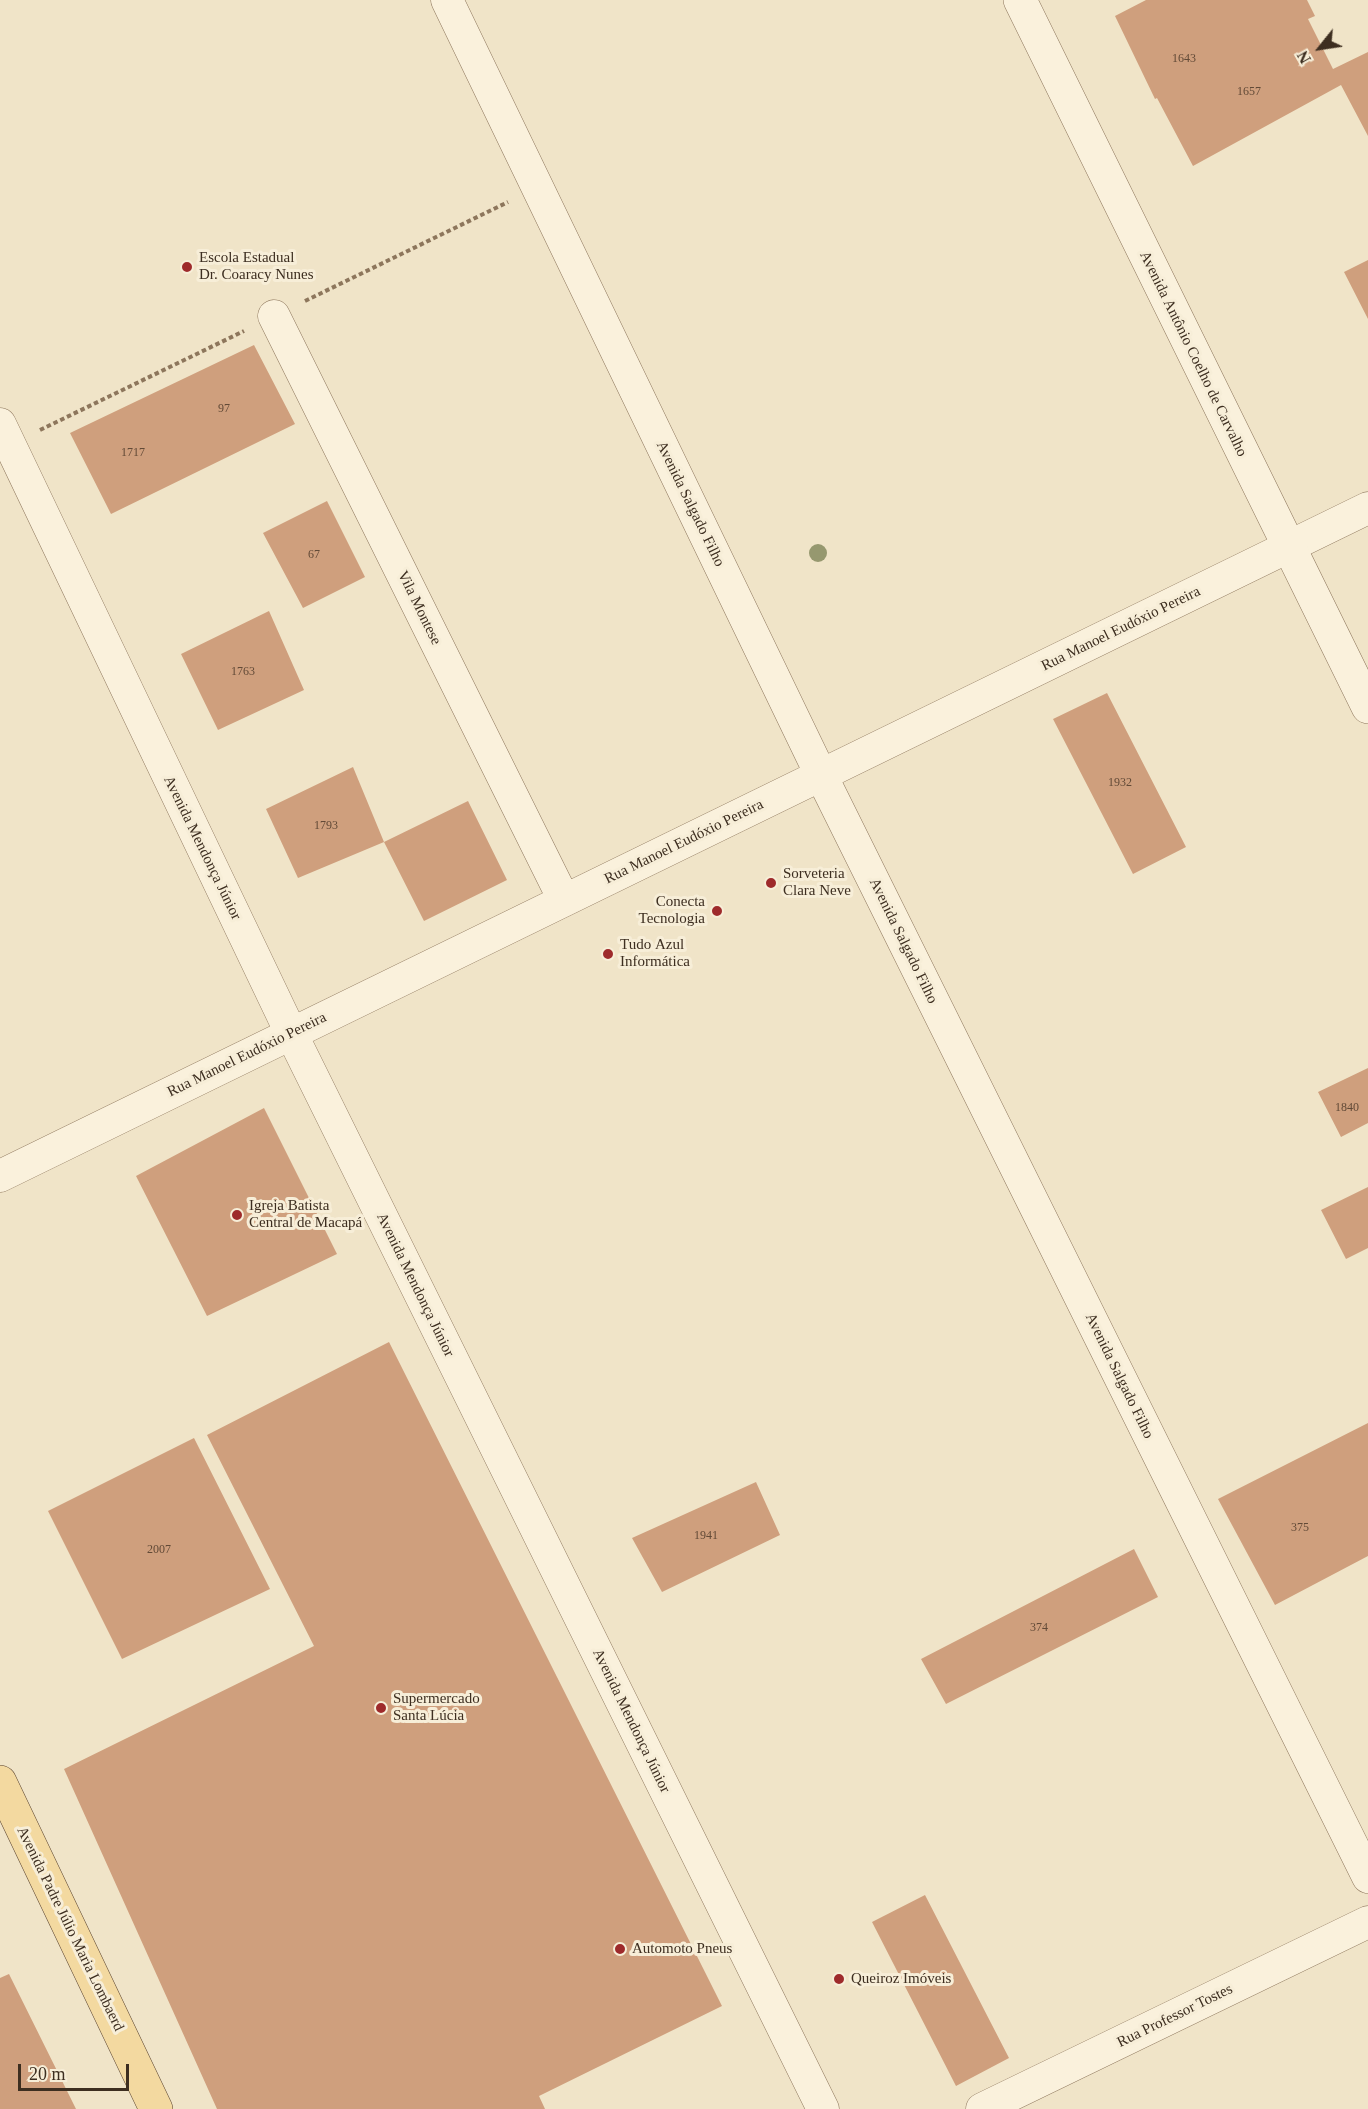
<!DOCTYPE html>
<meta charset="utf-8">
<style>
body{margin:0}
#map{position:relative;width:1368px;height:2109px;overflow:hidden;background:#f0e4c8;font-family:Georgia,serif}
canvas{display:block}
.north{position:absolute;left:1290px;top:18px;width:60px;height:60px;-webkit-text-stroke:4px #f7eed8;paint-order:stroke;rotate:240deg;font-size:16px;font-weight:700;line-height:24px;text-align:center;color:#3d2e20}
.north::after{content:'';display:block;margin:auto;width:21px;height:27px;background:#3d2e20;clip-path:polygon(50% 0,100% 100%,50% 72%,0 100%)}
.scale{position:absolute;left:18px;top:2064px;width:111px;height:27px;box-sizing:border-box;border:3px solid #3d2e20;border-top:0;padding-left:8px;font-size:18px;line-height:21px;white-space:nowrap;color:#3d2e20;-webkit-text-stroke:4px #f7eed8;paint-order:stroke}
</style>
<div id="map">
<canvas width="1368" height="2109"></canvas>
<div class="north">N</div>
<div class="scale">20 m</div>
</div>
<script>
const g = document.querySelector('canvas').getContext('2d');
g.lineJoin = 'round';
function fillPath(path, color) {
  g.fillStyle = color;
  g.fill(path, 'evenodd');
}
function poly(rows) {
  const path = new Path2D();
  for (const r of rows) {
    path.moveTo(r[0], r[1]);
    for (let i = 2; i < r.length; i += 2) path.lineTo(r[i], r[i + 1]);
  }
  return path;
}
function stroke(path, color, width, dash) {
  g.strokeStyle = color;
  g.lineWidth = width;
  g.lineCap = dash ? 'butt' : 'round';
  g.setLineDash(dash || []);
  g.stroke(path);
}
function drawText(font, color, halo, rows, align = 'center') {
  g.font = font + ' Georgia,serif';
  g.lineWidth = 6;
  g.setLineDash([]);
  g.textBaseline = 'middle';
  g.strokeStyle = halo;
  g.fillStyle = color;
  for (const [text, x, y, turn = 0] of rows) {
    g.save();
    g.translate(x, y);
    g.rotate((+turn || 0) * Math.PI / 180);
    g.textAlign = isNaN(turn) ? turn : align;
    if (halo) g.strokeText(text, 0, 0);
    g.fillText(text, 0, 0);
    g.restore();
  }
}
fillPath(poly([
 [1146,0,1307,0,1315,16,1308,19,1333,69,1368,52,1368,136,1341,85,1193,166,1157,98,1155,99,1115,16],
 [1368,260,1368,319,1344,272],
 [254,345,295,424,111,514,70,433],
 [327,501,365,577,303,608,263,533],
 [269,611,304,690,218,730,181,654],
 [1107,693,1186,847,1133,874,1053,719],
 [353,767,384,842,298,878,266,809],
 [468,801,507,880,424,921,384,842],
 [1368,1068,1368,1123,1341,1137,1318,1092],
 [264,1108,337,1254,207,1316,136,1176],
 [1368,1187,1368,1248,1346,1259,1321,1210],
 [389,1342,722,2006,539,2096,545,2109,217,2109,64,1769,314,1646,207,1435],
 [1368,1423,1368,1556,1275,1605,1218,1499],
 [194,1438,270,1589,122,1659,48,1511],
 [756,1482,780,1535,662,1592,632,1538],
 [1134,1549,1158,1597,946,1704,921,1659],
 [925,1895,1009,2058,956,2086,872,1922],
 [9,1974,76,2109,0,2109,0,1978]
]), '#cf9f7d');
const minor = poly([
 [447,0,821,775,1368,1877],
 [274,316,564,900],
 [0,424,291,1033,823,2109],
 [0,1176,1368,508],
 [982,2109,1368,1922]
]);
const tertiary = poly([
 [1020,0,1368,707]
]);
const primary = poly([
 [0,1782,156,2109]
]);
stroke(minor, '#8d765c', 33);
stroke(tertiary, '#8d765c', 34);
stroke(primary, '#5b4430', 34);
stroke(poly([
 [305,301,508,202],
 [40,430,244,331]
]), '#8d765c', 4, [4.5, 3]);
stroke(minor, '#faf1dc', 32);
stroke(tertiary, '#faf1dc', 33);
stroke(primary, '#f3d9a0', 33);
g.fillStyle = '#96986f';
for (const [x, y] of [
 [818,553]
]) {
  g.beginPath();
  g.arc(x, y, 9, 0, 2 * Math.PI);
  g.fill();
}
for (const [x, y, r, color] of [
 [187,267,6,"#9e2a2b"],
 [771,883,6,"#9e2a2b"],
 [717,911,6,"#9e2a2b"],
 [608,954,6,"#9e2a2b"],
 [237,1215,6,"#9e2a2b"],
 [381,1708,6,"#9e2a2b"],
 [620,1949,6,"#9e2a2b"],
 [839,1979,6,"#9e2a2b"]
]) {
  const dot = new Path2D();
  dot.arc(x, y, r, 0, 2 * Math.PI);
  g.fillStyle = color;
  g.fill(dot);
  stroke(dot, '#f7eed8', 2);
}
drawText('12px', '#624a37', null, [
 ["1643",1184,59],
 ["1657",1249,92],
 ["97",224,409],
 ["1717",133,453],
 ["67",314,555],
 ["1763",243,672],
 ["1932",1120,783],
 ["1793",326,826],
 ["1840",1347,1108],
 ["375",1300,1528],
 ["1941",706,1536],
 ["2007",159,1550],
 ["374",1039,1628]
]);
drawText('15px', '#3d2e20', '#f7eed8', [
 ["Escola Estadual",199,258],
 ["Dr. Coaracy Nunes",199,275],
 ["Sorveteria",783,874],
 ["Clara Neve",783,891],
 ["Conecta",705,902,"right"],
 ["Tecnologia",705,919,"right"],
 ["Tudo Azul",620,945],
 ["Informática",620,962],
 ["Igreja Batista",249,1206],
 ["Central de Macapá",249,1223],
 ["Supermercado",393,1699],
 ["Santa Lúcia",393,1716],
 ["Automoto Pneus",632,1949],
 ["Queiroz Imóveis",851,1979]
], 'left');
drawText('15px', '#3d2e20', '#f7eed8', [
 ["Avenida Antônio Coelho de Carvalho",1193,354,64],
 ["Avenida Salgado Filho",690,504,64],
 ["Vila Montese",419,608,64],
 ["Rua Manoel Eudóxio Pereira",1121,629,-26],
 ["Rua Manoel Eudóxio Pereira",684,842,-26],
 ["Avenida Mendonça Júnior",202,848,64],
 ["Avenida Salgado Filho",903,941,64],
 ["Rua Manoel Eudóxio Pereira",247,1055,-26],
 ["Avenida Mendonça Júnior",415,1285,64],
 ["Avenida Salgado Filho",1119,1376,64],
 ["Avenida Mendonça Júnior",631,1721,64],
 ["Avenida Padre Júlio Maria Lombaerd",70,1929,64],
 ["Rua Professor Tostes",1175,2016,-26]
]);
</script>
